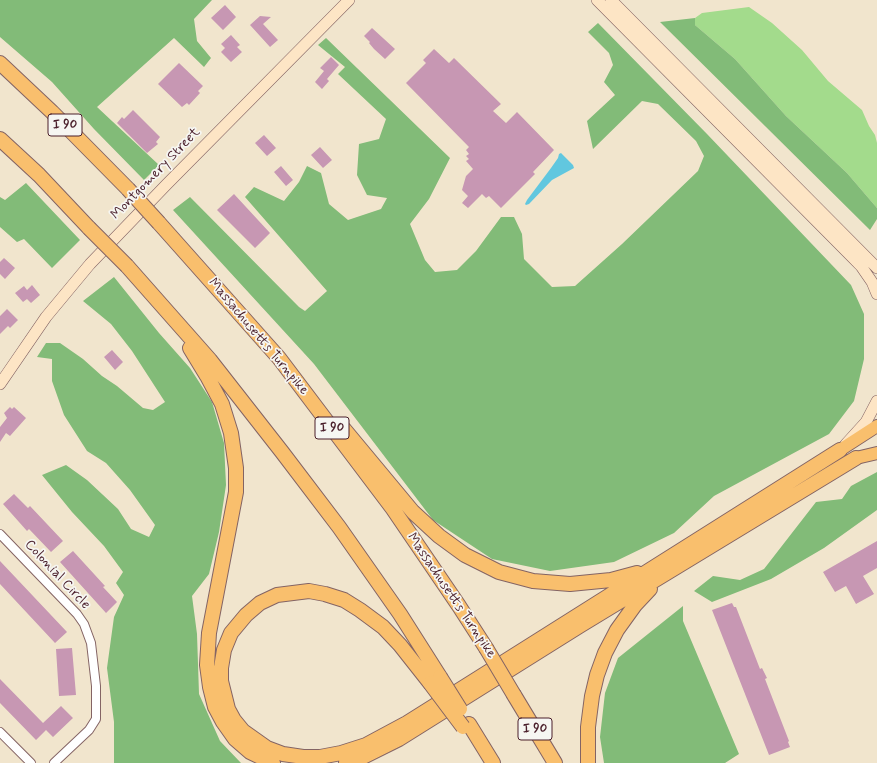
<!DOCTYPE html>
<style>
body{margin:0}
canvas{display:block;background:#f1e5cd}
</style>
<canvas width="877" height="763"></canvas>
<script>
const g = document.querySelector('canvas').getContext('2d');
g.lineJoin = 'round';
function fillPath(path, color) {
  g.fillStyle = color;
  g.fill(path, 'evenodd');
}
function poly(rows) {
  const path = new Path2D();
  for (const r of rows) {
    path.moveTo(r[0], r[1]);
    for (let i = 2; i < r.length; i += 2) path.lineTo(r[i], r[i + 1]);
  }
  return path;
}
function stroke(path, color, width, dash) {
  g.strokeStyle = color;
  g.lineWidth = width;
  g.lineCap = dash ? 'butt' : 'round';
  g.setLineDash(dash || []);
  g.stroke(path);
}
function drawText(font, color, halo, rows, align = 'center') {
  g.font = font + ' Mynerve,sans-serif';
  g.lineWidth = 3.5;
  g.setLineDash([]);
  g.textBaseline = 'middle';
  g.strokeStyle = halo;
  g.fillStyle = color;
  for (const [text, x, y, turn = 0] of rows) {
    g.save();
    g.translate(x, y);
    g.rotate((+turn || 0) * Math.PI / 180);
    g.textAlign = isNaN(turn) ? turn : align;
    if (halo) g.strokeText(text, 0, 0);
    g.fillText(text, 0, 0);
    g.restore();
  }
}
fillPath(poly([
 [749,7,772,23,802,50,828,81,862,110,869,126,875,135,877,143,877,208,847,173,786,116,735,59,695,25,695,18,702,13]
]), '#a3db8c');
fillPath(poly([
 [0,0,212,0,194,19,197,41,211,58,204,67,174,38,97,107,159,165,144,180,94,129,52,82,0,37],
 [695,18,695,25,735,59,786,116,847,173,877,208,877,219,870,230,660,22],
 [598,23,707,134,851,285,864,314,864,359,854,401,829,434,714,496,674,533,614,562,550,571,492,559,433,520,314,364,173,210,190,197,299,307,305,311,327,291,245,197,254,187,284,201,299,182,307,166,321,173,329,204,348,220,381,209,387,198,367,195,357,175,359,144,379,139,386,119,338,74,345,67,318,45,326,38,450,158,429,199,410,224,425,260,435,272,457,270,476,251,501,217,514,217,522,234,524,259,552,287,575,286,622,244,698,171,704,156,696,141,658,104,642,101,593,149,587,121,615,95,604,82,613,65,609,53,588,32],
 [26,183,80,240,52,268,24,239,17,242,0,227,0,197,5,200],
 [114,277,159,333,190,368,212,402,224,443,226,485,219,532,209,574,192,596,197,634,199,694,220,741,241,763,114,763,114,722,107,668,114,617,124,595,116,583,123,572,104,546,72,512,42,475,66,465,87,480,118,509,131,529,149,537,155,525,130,490,106,463,87,451,64,415,52,381,52,359,37,357,46,343,60,343,83,359,102,376,117,386,143,408,153,410,165,402,132,351,111,324,83,301],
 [877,472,877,510,824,548,771,579,712,602,694,591,713,576,740,580,764,569,816,502,842,499,851,486],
 [683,606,683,621,739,754,725,763,604,763,600,737,605,693,618,658]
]), '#82bb78');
fillPath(poly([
 [561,153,573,165,574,168,552,180,529,204,526,205,525,204,527,200,551,168,558,158,559,154]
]), '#61c7df');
fillPath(poly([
 [225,5,236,17,223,30,211,18],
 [260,16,271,17,263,24,278,40,270,47,250,25],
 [372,28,395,49,385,59,374,49,369,43,370,42,364,36],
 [231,35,240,45,237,47,242,52,231,62,221,52,225,48,221,44],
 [434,49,449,63,454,58,501,104,493,111,506,123,517,112,554,150,533,172,535,174,501,208,489,196,486,198,482,194,468,208,462,203,468,196,462,190,466,176,473,169,466,161,469,159,466,156,469,154,466,150,469,147,406,83,426,63,423,60],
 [331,57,339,65,327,79,329,81,322,89,315,82,324,71,320,68],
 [179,63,203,86,198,91,200,93,189,105,187,103,182,107,158,84],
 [133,110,160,137,156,142,158,144,147,153,117,123,122,117,124,119],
 [264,135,276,148,267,156,255,143],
 [320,147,332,160,323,168,311,155],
 [281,166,293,180,286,186,274,172],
 [234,194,270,233,255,248,217,210],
 [4,258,15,268,5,279,0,274,0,262],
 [32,285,40,295,31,303,27,299,23,302,15,293,24,286,27,290],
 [7,309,18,320,10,328,8,326,0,334,0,316],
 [112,350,123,362,115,370,104,357],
 [10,407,12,409,14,407,26,418,10,436,6,433,0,442,0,427,7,418,4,413],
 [14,494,28,508,30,506,63,541,51,552,29,529,27,531,3,504],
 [877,541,877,568,863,576,874,594,856,604,846,586,835,592,823,572],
 [73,551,105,586,103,587,117,602,106,613,60,562],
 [0,561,67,632,55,643,0,584],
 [732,603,734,607,736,607,760,669,762,668,767,678,765,679,789,741,788,742,790,747,769,755,712,610],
 [72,648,76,695,59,696,56,649],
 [0,679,43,723,61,706,73,718,53,737,46,730,36,740,0,703]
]), '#c797b3');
const street = poly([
 [0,534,77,614,84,624,91,643,96,686,96,719,89,730,54,763],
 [0,732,31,763]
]);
const secondary = poly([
 [597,0,853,258,861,266,872,282,877,294],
 [611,0,877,268],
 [0,384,46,317,90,264,167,184,349,0],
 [846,444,866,422,877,401]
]);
const primary = poly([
 [840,450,877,426],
 [856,458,877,453]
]);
const highway = poly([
 [0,63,52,112,128,189],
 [0,139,39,175,89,228],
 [159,223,279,358,393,509,459,606,486,648],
 [127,266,210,360,282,452,339,527,400,614,440,677],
 [190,348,207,376,222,404,231,433,236,468,236,492,209,633,207,665,210,687,215,707,223,722,235,739,250,752,273,763],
 [344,429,413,512,439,536,465,555,499,572,533,581,570,584,611,580,637,573],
 [430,683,400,645,383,627,360,610,344,600,325,594,309,591,277,595,260,603,246,615,231,633,224,650,221,668,221,681,228,709,234,720,243,731,267,748,283,754,303,757,320,757,341,753,366,745,407,723,477,679,840,450],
 [514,695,555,763],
 [469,724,493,763],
 [346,763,361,758,399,739,581,625,856,458],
 [588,763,588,727,592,696,597,675,605,653,617,630,635,605,650,589]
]);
stroke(street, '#846464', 10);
stroke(secondary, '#846464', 12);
stroke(primary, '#846464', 14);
stroke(highway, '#846464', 16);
stroke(street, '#fff', 8);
stroke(secondary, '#fde5c5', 11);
stroke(primary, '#f9bf6d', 12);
stroke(highway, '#f9bf6d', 14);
const highwayBridge = poly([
 [128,189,159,223],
 [89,228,127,266],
 [486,648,514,695],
 [440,677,460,709],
 [430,683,463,727]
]);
stroke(highwayBridge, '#846464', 16, []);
stroke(highwayBridge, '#f9bf6d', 14);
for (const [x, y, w] of [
 [65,125,34],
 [332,428,34],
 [535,729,34]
]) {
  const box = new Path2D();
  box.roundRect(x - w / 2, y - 11, w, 22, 3);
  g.fillStyle = '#f6f6f2';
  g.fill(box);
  stroke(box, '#4a1f2b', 1);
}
drawText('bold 13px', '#4a1f2b', null, [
 ["I 90",65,125],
 ["I 90",332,428],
 ["I 90",535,729]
]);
drawText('14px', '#4a1f2b', '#f6f6f2', [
 ["Montgomery Street",156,174,-46],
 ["Massachusetts Turnpike",258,337,50],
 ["Colonial Circle",57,575,47],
 ["Massachusetts Turnpike",451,596,56]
]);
</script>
